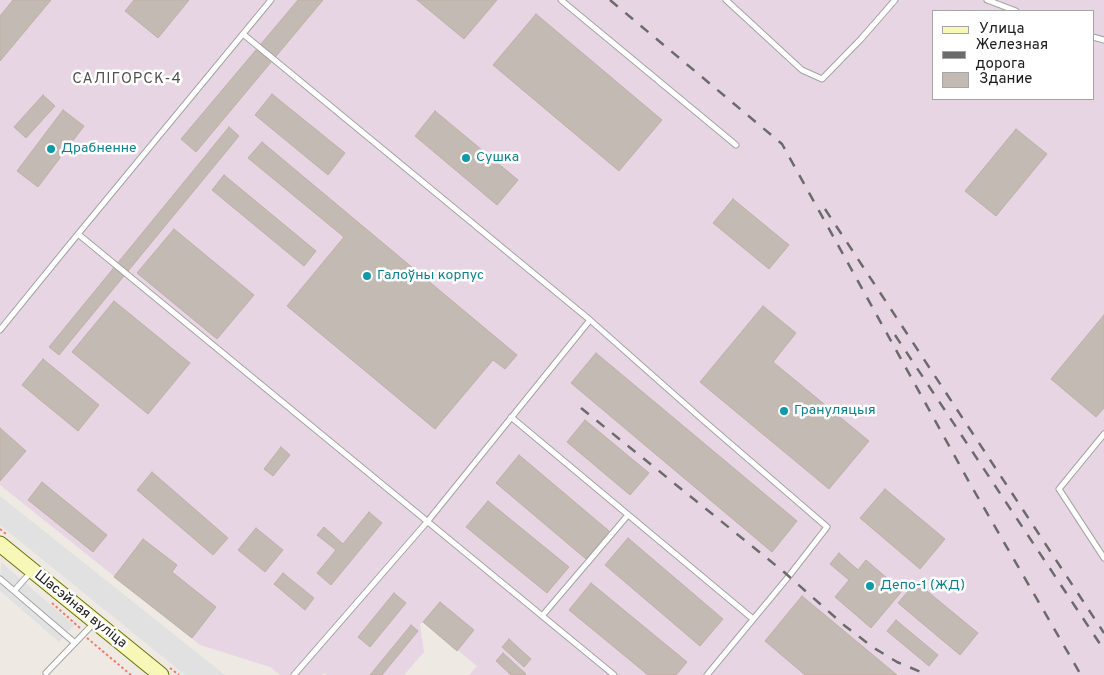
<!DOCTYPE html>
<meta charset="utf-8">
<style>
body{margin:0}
#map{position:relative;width:1104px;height:675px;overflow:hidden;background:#eeeae3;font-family:Overpass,sans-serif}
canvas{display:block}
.legend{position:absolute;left:932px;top:10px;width:162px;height:90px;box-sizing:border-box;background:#fff;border:1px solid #a5a5a5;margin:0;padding:6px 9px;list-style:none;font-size:15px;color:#1d1d1d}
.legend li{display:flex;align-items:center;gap:10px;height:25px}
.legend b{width:25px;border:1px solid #a5a5a5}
</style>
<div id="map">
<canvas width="1104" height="675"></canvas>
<ul class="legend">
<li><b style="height:6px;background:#f7f8b7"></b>Улица</li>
<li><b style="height:6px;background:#6b6b6b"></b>Железная дорога</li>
<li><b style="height:14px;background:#c3bab3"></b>Здание</li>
</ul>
</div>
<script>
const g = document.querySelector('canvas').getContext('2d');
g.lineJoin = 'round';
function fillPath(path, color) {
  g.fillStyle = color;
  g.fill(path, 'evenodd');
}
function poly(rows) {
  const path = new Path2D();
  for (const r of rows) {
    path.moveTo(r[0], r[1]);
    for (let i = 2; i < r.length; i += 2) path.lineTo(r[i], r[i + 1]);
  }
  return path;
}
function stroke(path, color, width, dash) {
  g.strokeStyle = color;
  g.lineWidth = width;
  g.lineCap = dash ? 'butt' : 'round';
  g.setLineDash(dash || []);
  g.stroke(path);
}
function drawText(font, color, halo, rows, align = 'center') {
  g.font = font + ' Overpass,sans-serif';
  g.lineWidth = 5;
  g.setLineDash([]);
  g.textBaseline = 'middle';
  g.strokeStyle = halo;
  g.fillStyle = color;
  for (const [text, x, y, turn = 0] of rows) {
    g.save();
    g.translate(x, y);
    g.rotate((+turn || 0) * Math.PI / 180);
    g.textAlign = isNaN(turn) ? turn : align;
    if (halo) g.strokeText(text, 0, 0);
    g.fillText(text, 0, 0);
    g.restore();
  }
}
fillPath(poly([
 [0,0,1104,0,1104,675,469,675,477,666,423,622,420,624,424,652,404,675,327,675,324,673,322,675,280,675,270,667,200,645,0,485],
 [933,11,1093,11,1093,99,933,99]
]), '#e7d5e4');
fillPath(poly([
 [0,496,225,675,185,675,0,525],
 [1,562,74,625,59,642,0,591]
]), '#e1e1e1');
const building = poly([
 [13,0,51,0,0,61,0,16,13,0],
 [134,0,189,0,158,38,125,11,134,0],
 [298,0,323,0,196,152,181,139,298,0],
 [417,0,497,0,464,39,417,0],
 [536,14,662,120,619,171,493,65,536,14],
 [272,94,345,153,328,175,255,115,272,94],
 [43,95,55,106,26,138,14,127,43,95],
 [63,110,84,126,38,187,17,171,63,110],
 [435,111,518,180,497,205,415,136,435,111],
 [229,127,239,136,59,355,49,347,229,127],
 [1016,129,1047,154,996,216,965,191,1016,129],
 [262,142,517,355,505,369,493,360,435,429,287,306,344,237,248,158,262,142],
 [224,175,316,251,304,266,212,190,224,175],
 [733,199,789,245,769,269,713,223,733,199],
 [174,229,254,295,217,339,137,273,174,229],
 [114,301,190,363,148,414,72,352,114,301],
 [763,306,796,333,773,362,869,441,829,489,700,382,763,306],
 [1104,315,1104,408,1096,417,1051,379,1104,315],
 [596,353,797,521,772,552,571,383,596,353],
 [43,359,99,405,78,431,22,385,43,359],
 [585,420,649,473,630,495,567,442,585,420],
 [0,428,26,451,0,481,0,428],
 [281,447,290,455,273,476,264,469,281,447],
 [519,455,609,531,586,559,496,483,519,455],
 [152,472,228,538,213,555,137,490,152,472],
 [42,482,107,535,93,552,28,500,42,482],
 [885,489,945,539,920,569,860,518,885,489],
 [488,501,569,567,547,593,466,527,488,501],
 [369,512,382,523,331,585,317,573,336,550,317,535,324,527,343,544,369,512],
 [256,528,283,550,265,572,238,550,256,528],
 [628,538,723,619,700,646,605,565,628,538],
 [143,539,177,565,172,572,216,607,192,638,114,577,143,539],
 [839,553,858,570,866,560,902,591,871,628,835,597,849,580,830,564,839,553],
 [283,573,314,598,305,610,274,584,283,573],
 [916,582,978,633,960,655,898,603,916,582],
 [591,583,687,662,676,675,648,675,569,610,591,583],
 [394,593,406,603,370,647,358,637,394,593],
 [802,596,897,675,805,675,765,641,802,596],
 [440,602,474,630,457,651,423,622,440,602],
 [896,620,938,655,929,666,887,631,896,620],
 [411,625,418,631,382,675,370,675,411,625],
 [509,639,531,659,524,667,502,647,509,639],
 [503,653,526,674,525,675,511,675,496,661,503,653]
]);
fillPath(building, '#c3bab3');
stroke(building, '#c0b0a6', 1);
const service = poly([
 [271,0,78,234,614,675],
 [561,0,736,145],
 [726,0,802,70,822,79,861,39,895,0],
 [987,0,1016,11],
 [243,34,590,320],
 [1093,37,1104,40],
 [0,330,78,234],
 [511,417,753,619],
 [1104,434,1059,489,1104,558],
 [0,579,75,643],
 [14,591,32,571],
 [542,616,628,515],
 [46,673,94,623],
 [294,675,427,522,590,320,703,420,827,527,789,576,707,675]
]);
const secondary = poly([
 [0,544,161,675]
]);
stroke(service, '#a4a4a4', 7);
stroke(secondary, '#6a7206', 17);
stroke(poly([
 [0,529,6,534],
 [52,603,80,628],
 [87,638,131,675],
 [170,668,179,675]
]), '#f8756b', 2, [2.5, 2.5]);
stroke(service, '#fff', 5);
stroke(secondary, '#f7f8b7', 15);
stroke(poly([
 [610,0,782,144,969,482,1081,675],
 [825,209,1104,633],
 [895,335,1104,650],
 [581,408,784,572,845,626,874,648,897,662,928,675]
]), '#6b6b6b', 2.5, [10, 10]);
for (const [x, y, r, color] of [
 [51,149,5,"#0f9aa8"],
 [466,158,5,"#0f9aa8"],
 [367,276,5,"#0f9aa8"],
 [784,411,5,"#0f9aa8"],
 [870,586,5,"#0f9aa8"]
]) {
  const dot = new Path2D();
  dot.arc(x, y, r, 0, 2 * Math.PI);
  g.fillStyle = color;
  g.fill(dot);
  stroke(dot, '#fff', 2);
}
drawText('14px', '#0d838f', '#fff', [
 ["Драбненне",61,149],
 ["Сушка",476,158],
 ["Галоўны корпус",377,276],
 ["Грануляцыя",794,411],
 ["Депо-1 (ЖД)",880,586]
], 'left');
drawText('14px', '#1d1d1d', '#fff', [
 ["Шасэйная вуліца",80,610,39]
]);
g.letterSpacing = '1px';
drawText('15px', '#505050', '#fff', [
 ["САЛІГОРСК-4",127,80]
]);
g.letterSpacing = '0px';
</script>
